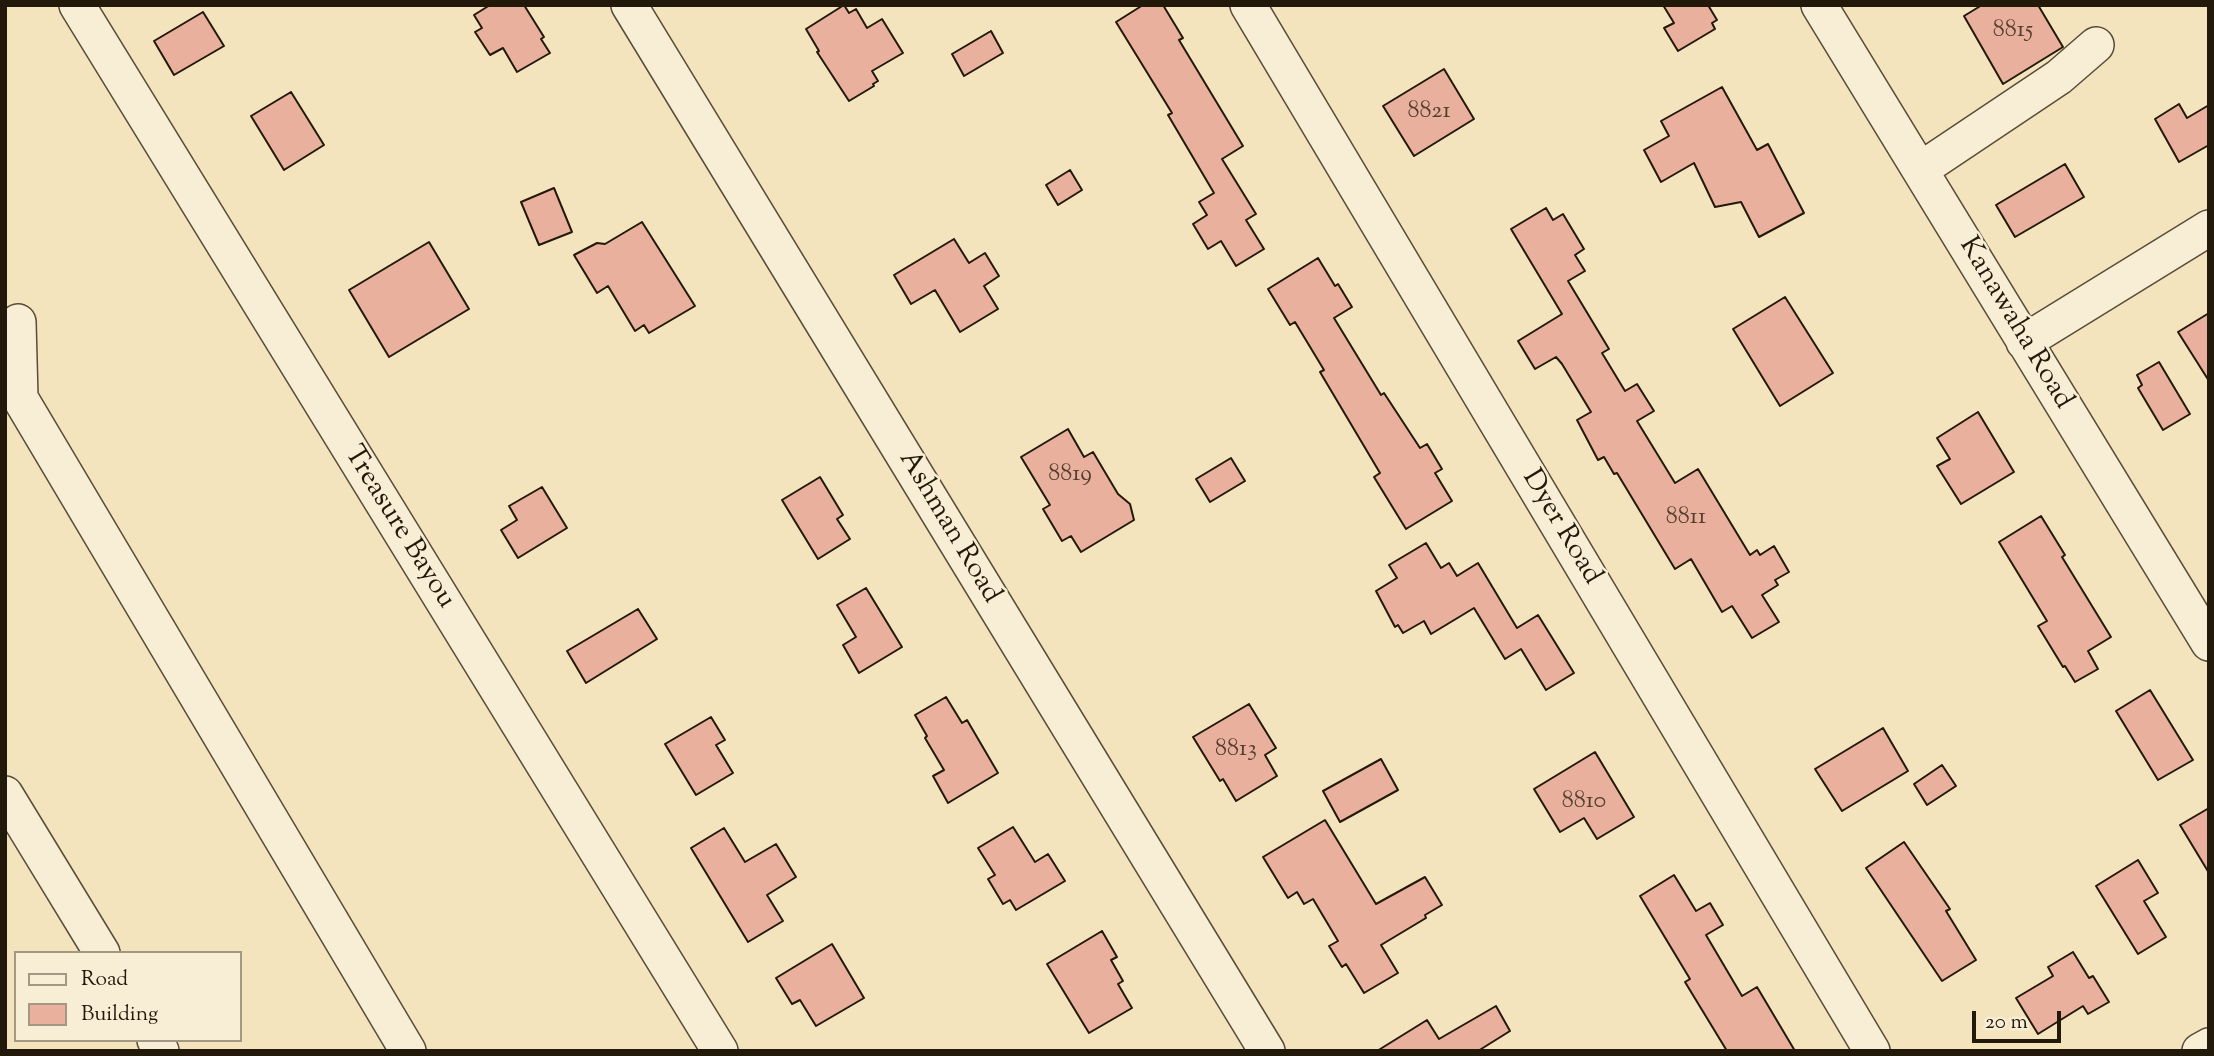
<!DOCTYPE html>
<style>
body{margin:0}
#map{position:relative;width:2214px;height:1056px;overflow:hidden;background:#f4e4be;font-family:"Sorts Mill Goudy",serif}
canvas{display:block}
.frame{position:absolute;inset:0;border:7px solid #23190a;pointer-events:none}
.legend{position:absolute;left:14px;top:951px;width:228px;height:91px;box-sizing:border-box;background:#f8edd5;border:2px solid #a39884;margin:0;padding:9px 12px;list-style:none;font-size:21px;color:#23190a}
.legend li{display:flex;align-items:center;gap:14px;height:35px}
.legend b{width:35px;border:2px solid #a39884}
.scale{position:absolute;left:1972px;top:1011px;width:89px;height:32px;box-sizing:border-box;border:4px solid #23190a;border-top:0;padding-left:9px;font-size:21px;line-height:24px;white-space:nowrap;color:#23190a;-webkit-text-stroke:5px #f8edd5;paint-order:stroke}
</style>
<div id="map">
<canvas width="2214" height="1056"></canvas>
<div class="frame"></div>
<ul class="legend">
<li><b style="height:9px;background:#f8edd5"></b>Road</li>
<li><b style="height:19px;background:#e9b09d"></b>Building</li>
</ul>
<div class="scale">20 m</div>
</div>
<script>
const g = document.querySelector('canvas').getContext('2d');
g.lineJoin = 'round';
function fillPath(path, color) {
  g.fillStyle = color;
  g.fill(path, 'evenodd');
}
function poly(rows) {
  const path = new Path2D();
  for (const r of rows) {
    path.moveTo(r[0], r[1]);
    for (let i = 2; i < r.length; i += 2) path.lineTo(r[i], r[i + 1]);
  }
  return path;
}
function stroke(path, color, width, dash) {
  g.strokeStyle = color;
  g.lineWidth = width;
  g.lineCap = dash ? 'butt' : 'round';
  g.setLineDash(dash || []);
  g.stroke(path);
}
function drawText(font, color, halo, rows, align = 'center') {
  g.font = font + ' "Sorts Mill Goudy",serif';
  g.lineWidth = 5;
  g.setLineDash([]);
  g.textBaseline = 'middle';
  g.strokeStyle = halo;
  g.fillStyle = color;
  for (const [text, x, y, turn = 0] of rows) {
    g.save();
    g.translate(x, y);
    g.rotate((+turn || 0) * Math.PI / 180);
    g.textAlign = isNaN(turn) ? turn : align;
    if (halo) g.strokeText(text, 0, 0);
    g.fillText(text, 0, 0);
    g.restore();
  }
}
const building = poly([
 [490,5,524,5,544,37,541,39,550,53,517,72,503,48,490,55,475,32,482,28,474,15,490,5],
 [844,5,849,13,856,9,867,28,882,19,903,53,872,71,878,81,873,84,874,86,849,101,817,52,819,51,806,29,844,5],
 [1143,5,1163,5,1183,38,1179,40,1243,146,1222,159,1256,214,1246,220,1264,249,1236,266,1221,241,1208,249,1193,224,1207,215,1199,202,1214,193,1168,115,1172,113,1116,22,1143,5],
 [1663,5,1708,5,1717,20,1712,23,1715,29,1678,51,1664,28,1674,23,1663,5],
 [1982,5,2038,5,2063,47,2003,84,1964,16,1982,5],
 [203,12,224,46,174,75,154,41,203,12],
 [991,31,1003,53,964,76,952,54,991,31],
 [1444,69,1474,119,1414,156,1383,106,1444,69],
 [1722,87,1757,150,1768,144,1804,213,1759,237,1741,202,1715,207,1694,163,1661,182,1644,150,1669,136,1661,121,1722,87],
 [291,92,324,145,284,170,251,116,291,92],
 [2179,104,2187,118,2209,105,2209,145,2179,162,2155,119,2179,104],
 [2065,164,2084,197,2015,237,1996,205,2065,164],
 [1070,170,1082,190,1058,205,1046,185,1070,170],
 [554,188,572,232,539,245,521,202,554,188],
 [1546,208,1553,220,1563,214,1584,249,1575,255,1585,271,1568,281,1609,349,1602,353,1625,391,1637,384,1654,411,1637,421,1675,483,1698,469,1750,555,1757,550,1760,555,1774,546,1789,572,1775,580,1778,585,1762,595,1779,622,1752,638,1732,606,1722,612,1691,559,1675,569,1617,473,1614,474,1604,457,1598,460,1577,420,1591,412,1562,364,1556,357,1535,369,1518,341,1562,314,1511,229,1546,208],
 [642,222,695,306,649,333,644,325,635,331,608,286,597,293,574,255,597,243,605,244,642,222],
 [954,239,969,263,985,253,999,276,984,286,998,309,960,332,935,290,911,304,894,275,954,239],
 [429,242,469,309,389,357,349,290,429,242],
 [1318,258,1335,286,1338,284,1352,307,1334,318,1381,395,1384,393,1420,448,1427,444,1442,469,1435,473,1452,501,1406,529,1374,477,1380,473,1320,372,1324,370,1295,322,1290,325,1268,289,1318,258],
 [1785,297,1833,373,1780,406,1733,329,1785,297],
 [2209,313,2209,381,2178,332,2209,313],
 [2159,362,2190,414,2163,430,2138,388,2142,385,2137,375,2159,362],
 [1978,412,2014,472,1961,504,1937,466,1950,459,1937,438,1978,412],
 [1068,429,1084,457,1093,452,1118,494,1130,504,1134,520,1081,552,1071,536,1062,541,1043,509,1050,505,1021,457,1068,429],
 [1231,458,1245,481,1210,502,1196,479,1231,458],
 [820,477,843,515,837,519,850,539,818,559,782,500,820,477],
 [542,487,567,528,518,558,501,530,517,520,509,506,542,487],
 [2041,516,2065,555,2062,557,2111,637,2088,651,2098,669,2075,682,2065,666,2063,667,2038,626,2047,621,1999,542,2041,516],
 [1426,543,1441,568,1449,563,1457,576,1478,563,1517,628,1538,615,1574,673,1546,690,1521,649,1505,659,1474,608,1431,634,1424,621,1403,633,1398,625,1395,627,1376,591,1397,578,1389,565,1426,543],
 [866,588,902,647,859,673,843,645,856,637,837,605,866,588],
 [638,609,657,639,586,683,567,651,638,609],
 [2150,690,2193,760,2158,780,2116,711,2150,690],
 [946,697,962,723,967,720,998,773,948,803,933,776,944,770,925,738,927,736,915,715,946,697],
 [1249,704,1276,748,1265,755,1277,776,1236,801,1223,779,1220,781,1193,737,1249,704],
 [711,717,725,740,716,745,733,773,696,795,665,744,711,717],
 [1883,728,1908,771,1842,811,1815,769,1883,728],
 [1595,752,1634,817,1597,839,1584,818,1560,832,1534,789,1595,752],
 [1381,759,1398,790,1340,822,1323,791,1381,759],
 [1942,765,1956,786,1927,805,1914,784,1942,765],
 [2209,808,2209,873,2180,825,2209,808],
 [1325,820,1376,904,1425,877,1442,905,1425,915,1426,918,1381,945,1398,973,1364,993,1346,964,1342,967,1329,946,1338,941,1313,899,1304,904,1297,892,1288,898,1263,857,1325,820],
 [1013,827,1035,862,1048,854,1065,881,1016,910,1010,900,1003,904,988,879,995,875,978,848,1013,827],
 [724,828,745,862,776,844,796,877,767,895,783,921,748,942,691,848,724,828],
 [1904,842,1950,909,1946,911,1976,960,1942,981,1866,868,1904,842],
 [2138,860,2158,893,2144,901,2166,937,2138,954,2096,886,2138,860],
 [1674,875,1696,911,1710,903,1723,925,1706,935,1742,996,1757,987,1795,1051,1727,1051,1685,982,1690,979,1640,896,1674,875],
 [1102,931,1117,957,1111,960,1123,981,1118,984,1132,1008,1089,1033,1047,964,1102,931],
 [832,944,864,998,816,1026,800,1000,792,1004,776,978,832,944],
 [2073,952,2089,978,2093,976,2109,1002,2088,1014,2083,1006,2038,1034,2016,998,2053,976,2048,967,2073,952],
 [1496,1006,1510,1031,1478,1051,1377,1051,1427,1020,1439,1039,1496,1006]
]);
fillPath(building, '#e9b09d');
stroke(building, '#23190a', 2);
const minor = poly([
 [77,5,720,1051],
 [629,5,1267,1051],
 [1248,5,1872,1051],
 [1819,5,2209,643],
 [1920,170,2059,77,2096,45],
 [18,322,20,398,408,1051],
 [2024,342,2209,228],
 [5,794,102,953],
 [155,1040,161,1051],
 [2200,1051,2209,1046]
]);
stroke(minor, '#574c37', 38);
stroke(minor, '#f8edd5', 35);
drawText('24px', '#543f2f', null, [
 ["8815",2013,32],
 ["8821",1429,113],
 ["8819",1070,476],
 ["8811",1686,519],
 ["8813",1236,751],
 ["8810",1584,803]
]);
drawText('28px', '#23190a', '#f8edd5', [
 ["Kanawaha Road",2014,324,59],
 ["Treasure Bayou",398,528,58],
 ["Ashman Road",948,528,59],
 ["Dyer Road",1560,528,59]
]);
</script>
